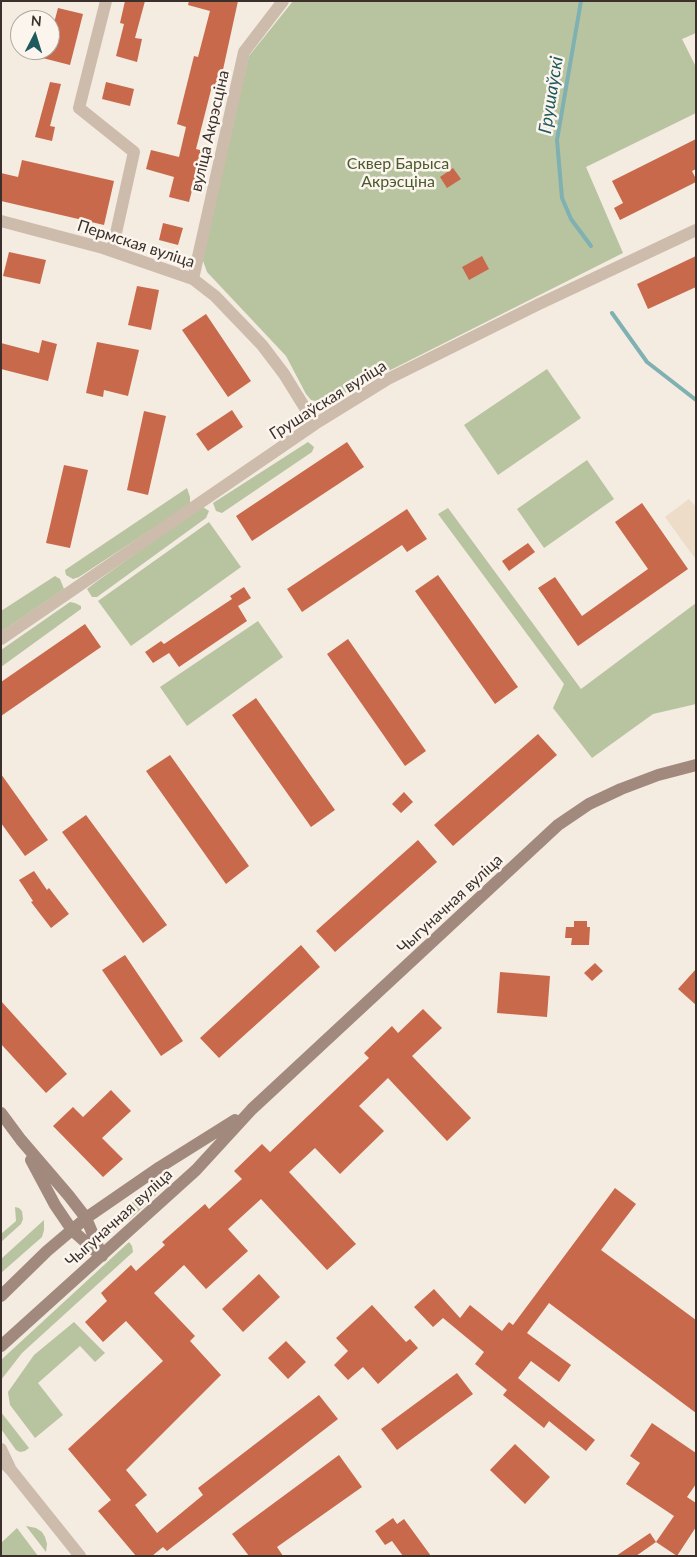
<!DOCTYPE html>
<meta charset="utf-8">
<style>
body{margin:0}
#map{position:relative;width:697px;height:1557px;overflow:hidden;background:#f4ebe1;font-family:Lato,sans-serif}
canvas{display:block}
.frame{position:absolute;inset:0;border:2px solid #3b302b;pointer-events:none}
.north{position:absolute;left:10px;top:10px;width:50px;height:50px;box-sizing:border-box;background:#fbf5ee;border:1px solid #aea6a0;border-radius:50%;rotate:5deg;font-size:14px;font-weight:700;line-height:20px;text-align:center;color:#3b302b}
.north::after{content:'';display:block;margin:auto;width:18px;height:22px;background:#1f5a5e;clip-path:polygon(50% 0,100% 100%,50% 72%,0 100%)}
</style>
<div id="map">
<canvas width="697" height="1557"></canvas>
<div class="frame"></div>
<div class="north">N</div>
</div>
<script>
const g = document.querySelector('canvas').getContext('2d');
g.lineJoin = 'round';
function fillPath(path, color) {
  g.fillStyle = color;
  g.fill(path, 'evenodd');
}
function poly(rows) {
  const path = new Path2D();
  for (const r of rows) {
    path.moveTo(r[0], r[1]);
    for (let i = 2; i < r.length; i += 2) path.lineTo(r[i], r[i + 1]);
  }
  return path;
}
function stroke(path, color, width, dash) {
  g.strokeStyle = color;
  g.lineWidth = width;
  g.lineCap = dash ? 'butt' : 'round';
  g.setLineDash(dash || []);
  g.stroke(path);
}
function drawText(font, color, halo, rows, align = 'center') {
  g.font = font + ' Lato,sans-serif';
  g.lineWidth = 5;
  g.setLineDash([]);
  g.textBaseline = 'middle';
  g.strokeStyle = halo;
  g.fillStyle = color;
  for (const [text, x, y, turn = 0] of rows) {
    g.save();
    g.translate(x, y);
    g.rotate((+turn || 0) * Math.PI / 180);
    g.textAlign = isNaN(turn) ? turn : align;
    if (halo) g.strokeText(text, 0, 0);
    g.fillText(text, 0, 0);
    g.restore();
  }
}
fillPath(poly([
 [293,1,696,1,696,33,682,39,696,67,696,113,586,167,623,253,331,400,320,402,311,400,306,394,286,356,207,272,202,258,249,56],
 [547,369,581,418,498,475,464,425],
 [308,442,314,447,312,452,222,513,216,511,213,503],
 [587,460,614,499,544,548,517,509],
 [187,488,190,497,190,504,79,577,73,579,66,575,65,570],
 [203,507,209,511,206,518,97,597,92,597,87,589,96,582,198,509],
 [448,508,581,689,696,603,696,704,653,714,592,758,553,708,564,684,438,514],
 [209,522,241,567,131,646,98,601],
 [55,576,60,579,64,589,1,632,1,611],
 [70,602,75,603,81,606,81,609,1,667,1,650],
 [258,621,283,657,187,726,160,687],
 [172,1174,175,1177,129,1220,121,1210],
 [15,1207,19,1208,22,1211,23,1219,21,1224,1,1242,1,1234,16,1221],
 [44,1220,44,1230,42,1237,1,1273,1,1259],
 [129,1242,132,1246,133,1252,22,1353,1,1380,1,1360],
 [74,1322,105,1353,95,1362,80,1346,38,1383,63,1415,35,1438,10,1405,8,1392,34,1355],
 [1,1412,29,1448,25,1451,20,1452,16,1450,1,1429],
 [26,1526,36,1528,42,1532,45,1537,47,1544,46,1552],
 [17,1528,38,1556,1,1556,1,1543]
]), '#b8c4a0');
fillPath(poly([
 [689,499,696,507,696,556,694,557,665,517]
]), '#ecdcc8');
stroke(poly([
 [581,1,557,140,562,198,571,219,591,246],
 [612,313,647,362,696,400]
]), '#7fb0b2', 4);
fillPath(poly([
 [125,1,145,1,135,38,142,39,137,62,116,56,124,24,120,23],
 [189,1,238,1,219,88,212,86,196,149,204,151,200,168,198,167,189,202,169,197,174,177,146,169,151,150,179,157,186,127,177,124,194,56,198,57,210,11,188,5],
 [58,8,83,14,70,65,27,54,27,50,50,50,50,38],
 [50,82,61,84,50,126,55,127,52,141,35,137],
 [106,82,134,89,130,106,102,99],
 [696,139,696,169,692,171,696,179,696,182,620,220,614,208,623,203,612,181],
 [22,160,114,181,104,225,1,201,1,173,18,177],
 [453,168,461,179,447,188,440,177],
 [163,223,183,228,178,245,159,240],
 [9,252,46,260,40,284,3,276],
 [482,256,489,269,469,280,462,267],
 [696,256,696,287,648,309,637,284],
 [137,286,159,290,151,330,128,325],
 [206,314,251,381,228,397,182,330],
 [42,340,57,344,48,381,1,369,1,343,39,353],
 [97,342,139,350,128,396,104,390,103,397,86,393],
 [232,410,243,427,208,451,196,434],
 [144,411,166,416,148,495,127,490],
 [347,442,364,467,252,541,236,516],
 [64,465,88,470,70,548,46,543],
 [642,503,688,569,578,646,538,588,555,577,582,616,648,569,615,522],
 [407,509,427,539,407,552,402,545,302,612,287,589],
 [528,543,535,552,509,571,502,561],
 [438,575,518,687,495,704,415,591],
 [244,587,251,598,238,606,247,621,179,667,169,653,153,663,145,652,161,641,164,644,232,599,230,596],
 [85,624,101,647,1,716,1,682],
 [348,639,426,751,405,766,327,654],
 [256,698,335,810,311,827,232,715],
 [538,734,557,755,453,846,434,825],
 [170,755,249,866,226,884,146,771],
 [1,774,48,840,25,856,1,823],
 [404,792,413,802,401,813,392,804],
 [86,815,167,925,143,943,62,832],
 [418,840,437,862,335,952,316,931],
 [34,871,47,890,49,888,69,914,51,928,31,902,33,901,19,880],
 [574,921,587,921,587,927,590,927,589,945,571,945,572,938,565,938,566,927,574,927],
 [301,945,320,967,219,1058,200,1038],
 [125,955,183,1041,161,1056,102,970],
 [595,963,603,971,592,981,584,973],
 [696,969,696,1005,678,989],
 [500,972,550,976,547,1017,497,1013],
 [1,1001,67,1074,46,1093,1,1044],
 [423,1009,442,1028,412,1056,471,1118,447,1141,388,1078,359,1106,384,1131,340,1174,315,1148,289,1172,356,1244,327,1270,261,1199,228,1229,248,1251,206,1289,184,1265,154,1293,195,1336,190,1341,221,1375,126,1470,147,1495,135,1505,157,1533,203,1495,198,1488,319,1395,338,1419,167,1551,163,1547,152,1556,136,1556,98,1511,111,1500,68,1449,163,1361,126,1321,103,1342,85,1322,107,1301,101,1293,131,1265,136,1271,165,1245,162,1242,205,1204,209,1209,242,1179,234,1171,262,1144,270,1152,369,1058,364,1053,392,1026,398,1033],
 [111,1090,131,1111,102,1138,123,1159,103,1177,53,1126,73,1107,83,1117],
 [615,1188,636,1204,601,1250,696,1320,696,1413,549,1303,527,1333,571,1365,559,1382,531,1361,518,1378,595,1440,586,1451,549,1421,544,1428,503,1395,507,1390,475,1364,484,1352,443,1318,433,1327,414,1307,434,1289,460,1318,470,1305,502,1331,509,1322,513,1325],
 [259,1274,280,1297,243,1332,222,1309],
 [372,1305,406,1342,410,1339,418,1348,378,1384,363,1367,348,1380,334,1365,348,1351,336,1338],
 [286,1341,306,1362,288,1379,268,1358],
 [457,1373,473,1394,397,1450,381,1429],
 [652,1423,696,1453,696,1484,687,1497,696,1503,696,1527,677,1556,656,1542,674,1516,626,1484,640,1463,630,1456],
 [515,1444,550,1477,525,1504,490,1470],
 [339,1455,362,1487,277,1547,283,1556,249,1556,232,1534],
 [393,1518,397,1524,404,1519,431,1556,403,1556,392,1541,385,1545,375,1531],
 [650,1533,656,1542,636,1556,616,1556]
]), '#c8694b');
stroke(poly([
 [106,1,79,108,134,152,112,251],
 [1,221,103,248,193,279,215,296,262,345,284,374,315,424],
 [193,279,244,52,283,1],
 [1,639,315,424,388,379,537,305,696,230],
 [1,1449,10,1468],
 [1,1460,11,1470,80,1556]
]), '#cdbbac', 12);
stroke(poly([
 [1,1113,21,1140,69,1196,86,1218,102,1256],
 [31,1160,55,1205,72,1230,99,1254],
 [1,1296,47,1251,86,1218,160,1167,235,1120],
 [1,1346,196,1170,252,1109,558,825,589,804,621,789,658,775,696,765]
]), '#a18a7d', 12);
drawText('16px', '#3b302b', '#fbf5ee', [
 ["вуліца Акрэсціна",210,131,-77],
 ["Пермская вуліца",136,244,18],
 ["Грушаўская вуліца",328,400,-32],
 ["Чыгуначная вуліца",450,904,-43],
 ["Чыгуначная вуліца",119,1218,-42]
]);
drawText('16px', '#4a5a2e', '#fbf5ee', [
 ["Сквер Барыса",398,164],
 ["Акрэсціна",398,182]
]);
drawText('italic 18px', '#1f5a5e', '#fbf5ee', [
 ["Грушаўскі",551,95,-81]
]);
</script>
